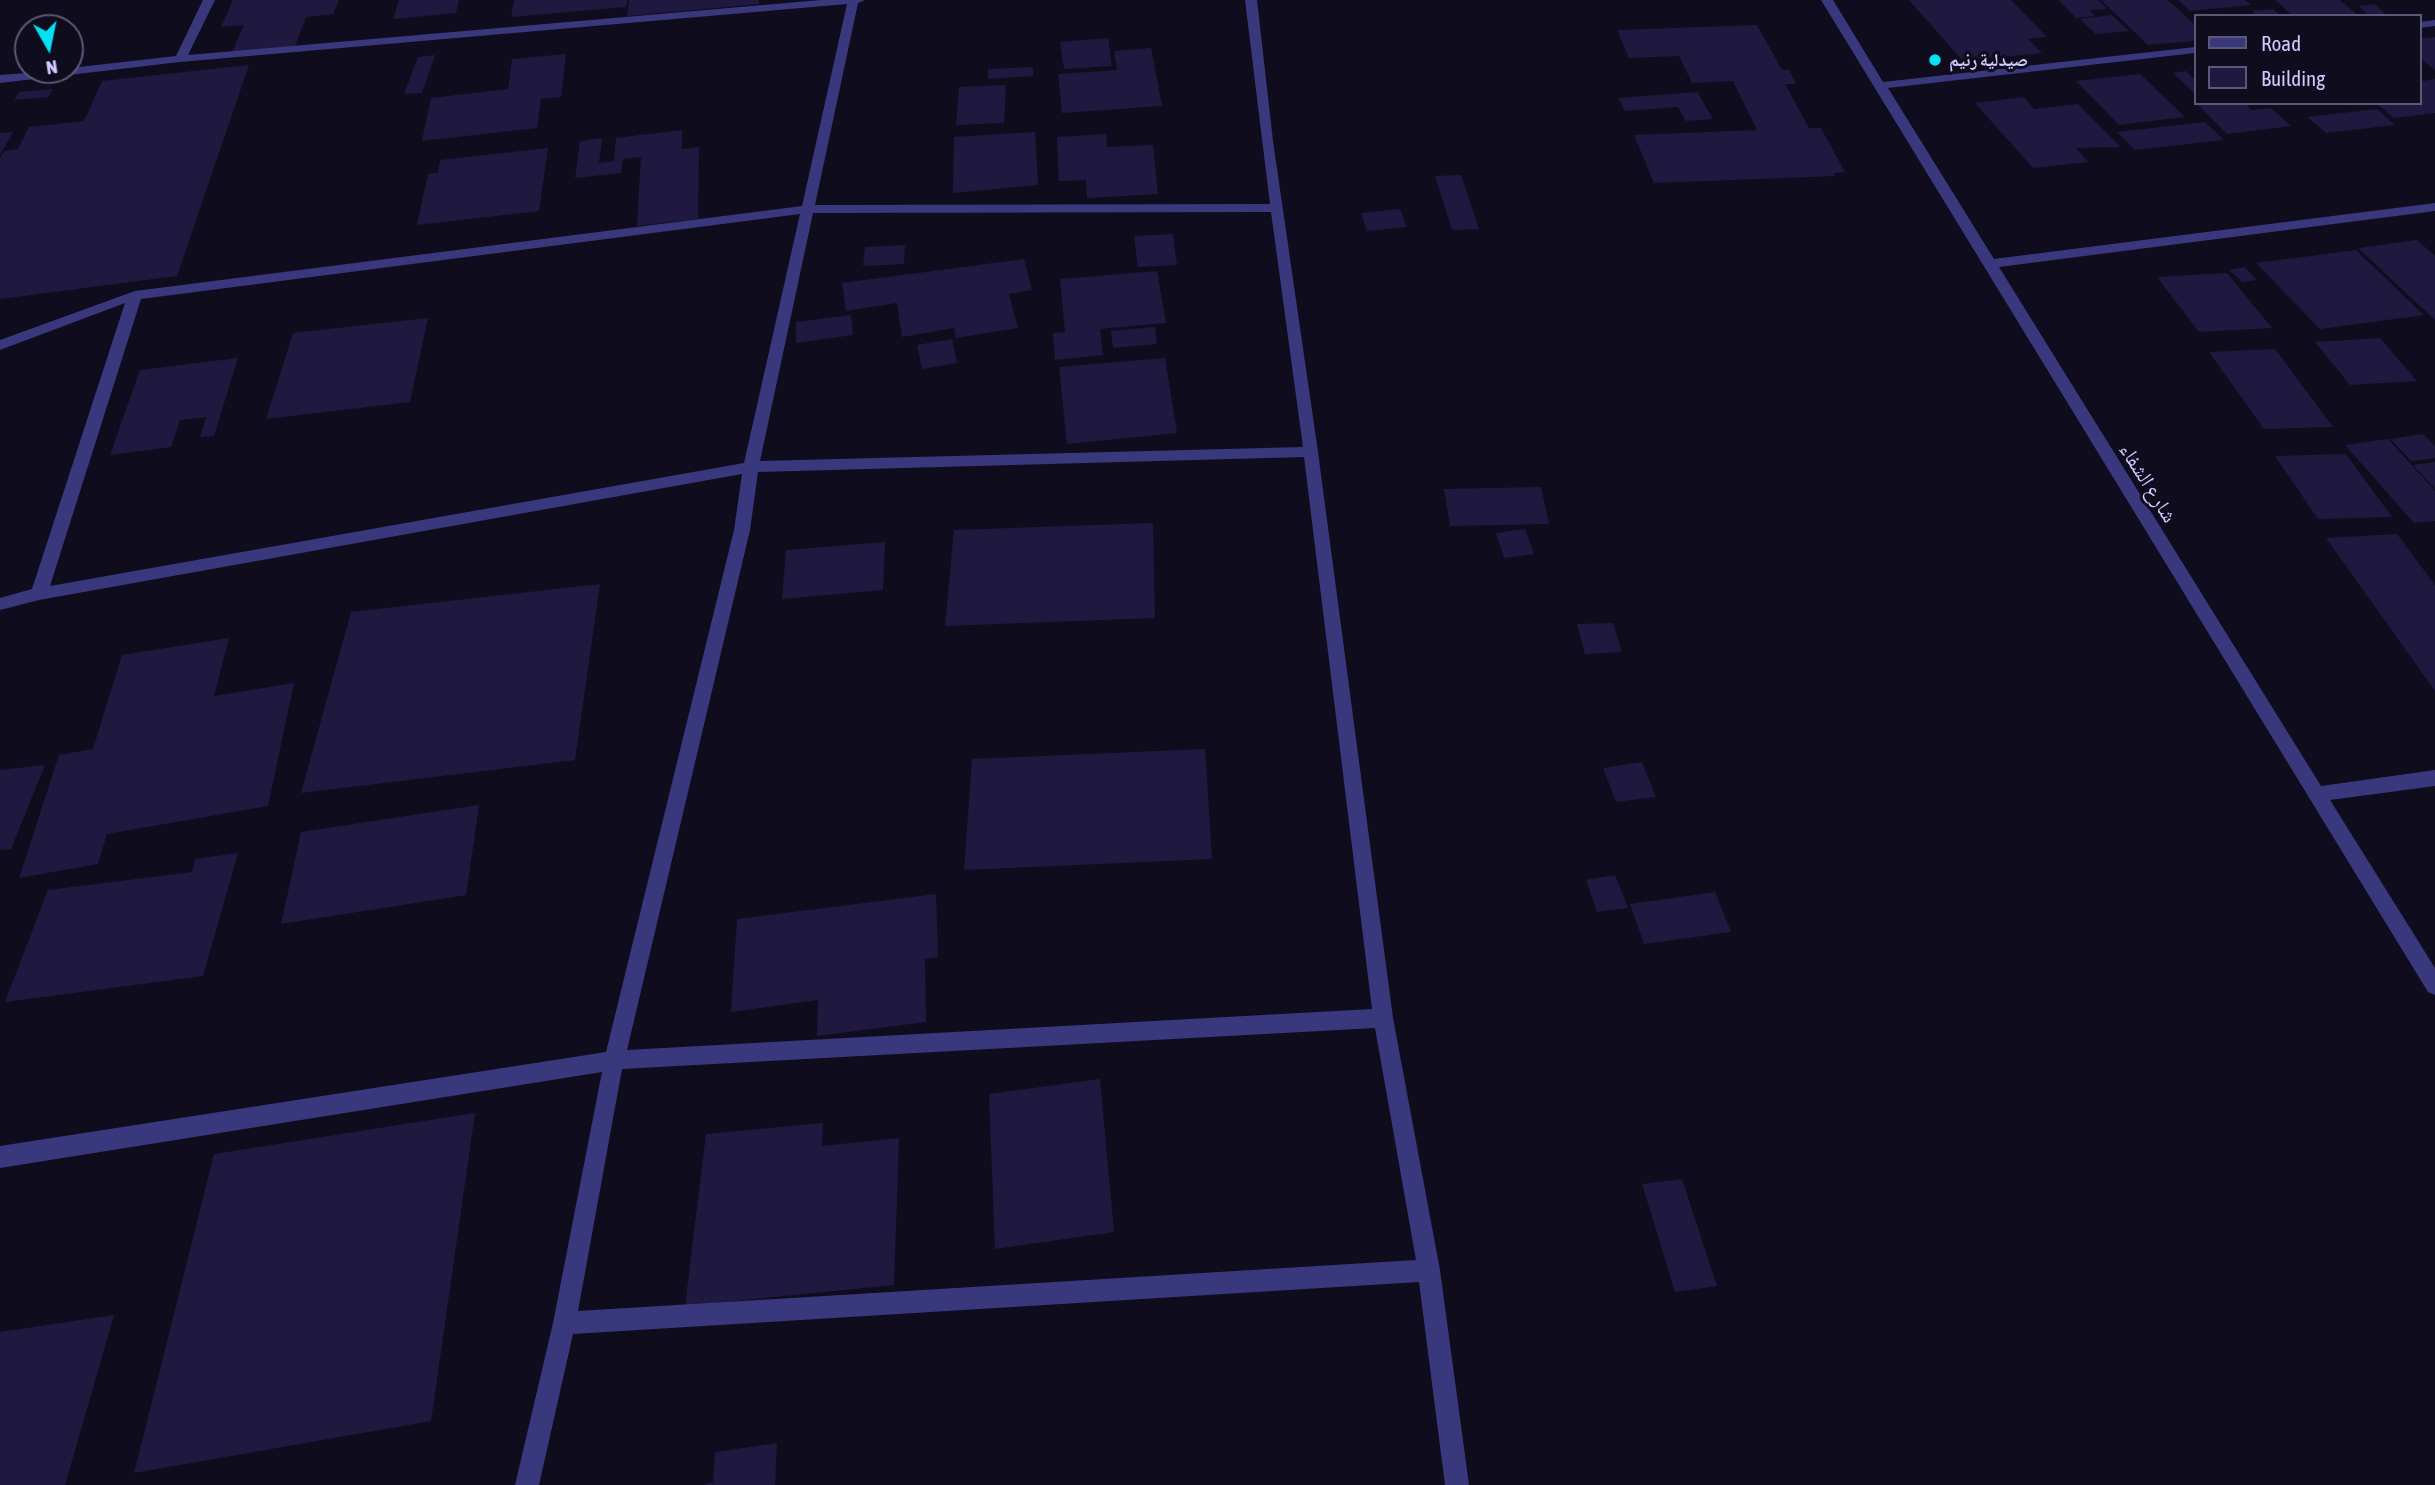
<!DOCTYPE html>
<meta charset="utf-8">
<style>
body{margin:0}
#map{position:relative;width:2435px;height:1485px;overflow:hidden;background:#0f0c1e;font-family:"Asap Condensed",sans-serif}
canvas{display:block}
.legend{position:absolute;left:2194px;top:14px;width:228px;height:91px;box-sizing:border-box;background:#0f0c1e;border:2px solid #5c5878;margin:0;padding:9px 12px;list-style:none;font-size:21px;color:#cfcbfe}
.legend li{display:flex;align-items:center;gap:14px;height:35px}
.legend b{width:35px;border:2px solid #5c5878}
.north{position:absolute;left:14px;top:14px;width:70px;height:70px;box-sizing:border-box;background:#0f0c1e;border:2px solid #5c5878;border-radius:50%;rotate:171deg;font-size:19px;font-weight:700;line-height:28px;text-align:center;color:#cfcbfe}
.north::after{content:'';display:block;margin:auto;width:24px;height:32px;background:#03e1f2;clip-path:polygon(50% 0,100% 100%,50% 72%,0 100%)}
</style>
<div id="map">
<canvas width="2435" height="1485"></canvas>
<ul class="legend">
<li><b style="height:9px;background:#39387d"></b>Road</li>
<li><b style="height:19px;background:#1f193f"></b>Building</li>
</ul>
<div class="north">N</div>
</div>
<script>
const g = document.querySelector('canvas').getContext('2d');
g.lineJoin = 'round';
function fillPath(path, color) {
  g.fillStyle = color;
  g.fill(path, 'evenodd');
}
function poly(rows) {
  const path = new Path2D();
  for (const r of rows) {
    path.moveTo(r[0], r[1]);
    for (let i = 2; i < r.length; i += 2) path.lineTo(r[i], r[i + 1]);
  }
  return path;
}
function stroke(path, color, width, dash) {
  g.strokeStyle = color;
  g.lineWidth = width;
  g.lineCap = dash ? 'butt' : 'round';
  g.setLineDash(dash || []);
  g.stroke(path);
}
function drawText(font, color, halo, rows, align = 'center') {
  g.font = font + ' "Asap Condensed","Noto Naskh Arabic",sans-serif';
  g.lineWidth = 6;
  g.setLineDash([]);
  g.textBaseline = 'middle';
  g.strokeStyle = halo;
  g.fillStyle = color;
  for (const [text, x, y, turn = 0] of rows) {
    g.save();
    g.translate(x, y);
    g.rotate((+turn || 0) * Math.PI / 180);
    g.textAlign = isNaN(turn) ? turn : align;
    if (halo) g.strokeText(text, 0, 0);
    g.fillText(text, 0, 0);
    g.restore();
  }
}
fillPath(poly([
 [233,0,339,0,333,14,306,17,295,46,232,52,244,25,221,27],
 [399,0,459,0,456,13,393,19],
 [514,0,627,0,626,7,511,17],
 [629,0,759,0,759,4,627,16],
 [1909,0,2011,0,2047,37,2028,39,2042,53,1963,61],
 [2058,0,2098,0,2107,9,2090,10,2095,16,2076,18],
 [2101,0,2168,0,2195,25,2195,41,2148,45],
 [2178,0,2245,0,2252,5,2190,11],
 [2275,0,2340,0,2359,16,2293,16],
 [2374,4,2388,16,2370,16,2358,6],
 [2273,9,2281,16,2257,16,2252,11],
 [2112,15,2129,31,2096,34,2080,19],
 [1757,25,1782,70,1789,70,1796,84,1785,84,1809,128,1821,128,1845,172,1833,173,1835,176,1654,183,1634,135,1757,130,1733,81,1692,83,1679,56,1629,58,1617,30],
 [2435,37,2435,70,2419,57,2419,39],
 [1108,38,1112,66,1064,69,1060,42],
 [1151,48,1162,106,1062,113,1058,74,1117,70,1114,51],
 [566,54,561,97,541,99,537,128,422,141,431,98,508,89,512,59],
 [435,55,422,93,404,94,418,57],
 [249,65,177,276,0,299,0,158,4,151,18,149,29,127,84,121,102,81],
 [1033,67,1033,76,988,79,988,69],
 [2186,71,2195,80,2195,94,2173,73],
 [2140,74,2185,117,2119,125,2076,81],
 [2419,78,2423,81,2435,79,2435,113,2394,118,2376,103,2419,103],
 [1006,85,1004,123,956,125,959,87],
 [53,89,48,97,14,100,19,92],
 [1697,92,1713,119,1686,121,1678,107,1625,111,1618,98],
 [2024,97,2034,109,2078,104,2121,147,2076,148,2088,162,2033,168,1975,103],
 [2196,103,2244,103,2252,110,2271,108,2291,126,2227,134],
 [2377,109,2395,125,2326,133,2307,117],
 [2205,122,2224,140,2135,150,2117,132],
 [682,130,682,149,699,147,698,219,637,226,641,157,623,159,621,173,575,178,580,141,602,138,599,163,614,161,616,138],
 [13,132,0,155,0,133],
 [1035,132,1038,185,953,193,954,137],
 [1106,134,1107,147,1153,145,1158,194,1087,198,1086,180,1059,181,1057,137],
 [548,148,539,211,417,225,428,174,438,173,440,160],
 [1461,175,1479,229,1452,230,1435,176],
 [1400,209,1407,227,1367,231,1361,213],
 [1173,234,1177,265,1138,267,1134,236],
 [2417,240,2435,256,2435,320,2358,248],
 [905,245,904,264,863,266,865,247],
 [2356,250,2424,315,2320,329,2256,263],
 [1024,259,1032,290,1009,294,1018,328,956,338,954,328,902,337,897,303,846,311,842,283],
 [2244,267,2257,280,2242,282,2229,270],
 [1157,271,1166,323,1100,329,1103,355,1055,360,1053,333,1065,332,1060,279],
 [2227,273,2272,328,2199,332,2157,277],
 [851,315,853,335,796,343,796,322],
 [428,318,410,402,266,419,293,333],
 [1155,327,1157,344,1113,348,1111,331],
 [2380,338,2417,381,2350,385,2315,342],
 [952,339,957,363,922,369,917,345],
 [2275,349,2333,427,2264,429,2209,352],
 [238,358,214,436,200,437,206,417,180,420,171,447,110,455,140,370],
 [1165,358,1177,433,1067,444,1059,367],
 [2423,434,2435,446,2435,458,2411,461,2390,439],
 [2388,439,2435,491,2435,521,2414,523,2345,445],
 [2346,454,2392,517,2318,519,2275,456],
 [2435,462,2435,489,2413,465],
 [1541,487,1549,524,1450,526,1444,489],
 [1153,523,1155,618,945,626,954,530],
 [1525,529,1534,554,1504,558,1496,533],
 [2397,534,2435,585,2435,691,2326,538],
 [885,542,883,590,782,599,786,550],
 [600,584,575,760,301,793,351,612],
 [1613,623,1622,652,1585,654,1577,624],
 [229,638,214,696,294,683,268,806,107,834,98,864,19,878,59,755,93,749,122,655],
 [1205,749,1212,859,964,870,972,759],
 [1642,762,1656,797,1616,802,1603,768],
 [45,765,11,849,0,850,0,770],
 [479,805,466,895,281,924,301,832],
 [238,853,203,976,5,1002,48,890,192,872,195,859],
 [1615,875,1628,908,1597,912,1586,880],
 [1715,892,1731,932,1644,944,1630,904],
 [936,894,938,957,925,959,926,1022,817,1036,818,1000,731,1012,737,919],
 [1100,1079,1114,1232,995,1249,989,1094],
 [475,1113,431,1421,134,1473,214,1154],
 [823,1123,822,1146,899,1138,894,1285,685,1306,706,1134],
 [1682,1179,1717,1286,1675,1292,1642,1184],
 [114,1315,65,1485,0,1485,0,1332],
 [777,1443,775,1485,703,1485,713,1482,715,1452]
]), '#1f193f');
fillPath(poly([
 [203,0,215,0,188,55,821,0,865,0,858,3,815,205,1270,204,1245,0,1257,0,1273,141,1318,452,1393,1018,1440,1270,1469,1485,1445,1485,1419,1282,573,1334,539,1485,515,1485,553,1323,602,1072,0,1168,0,1146,606,1052,734,530,742,474,39,600,0,610,0,598,32,589,125,303,0,350,0,340,135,291,802,206,847,4,180,62,0,83,0,75,70,70,70,68,176,56,203,0],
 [1271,212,1303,447,760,461,813,213,1271,212],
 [800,214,744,463,50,586,141,299,800,214],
 [1304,457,1372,1009,627,1050,750,530,758,472,1304,457],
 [1375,1028,1416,1260,578,1311,622,1069,1375,1028],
 [1821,0,1833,0,1883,82,2195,47,2195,53,1888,88,1994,259,2435,203,2435,211,1999,267,2321,786,2435,770,2435,786,2330,800,2435,968,2435,995,2428,992,1821,0],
 [2435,20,2435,26,2419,28,2419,22,2435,20]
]), '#39387d');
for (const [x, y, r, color] of [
 [1935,60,7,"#03e1f2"]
]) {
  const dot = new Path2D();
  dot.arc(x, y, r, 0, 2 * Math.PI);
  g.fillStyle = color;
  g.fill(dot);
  stroke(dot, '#0f0c1e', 2.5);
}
drawText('bold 18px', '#cfcbfe', '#0f0c1e', [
 ["صيدلية رنيم",1949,60]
], 'left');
drawText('21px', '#cfcbfe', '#0f0c1e', [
 ["شارع الشفاء",2148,483,58]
]);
</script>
